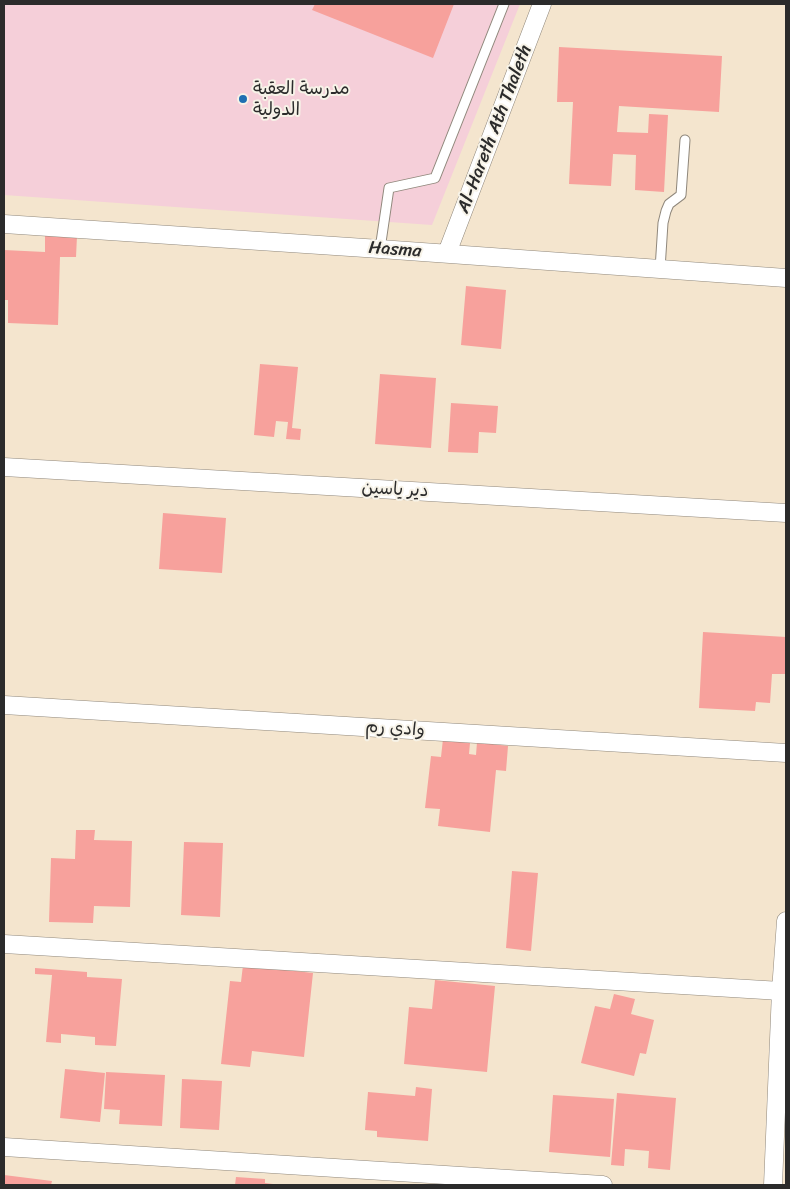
<!DOCTYPE html>
<meta charset="utf-8">
<style>
body{margin:0}
#map{position:relative;width:790px;height:1189px;overflow:hidden;background:#f4e5ce;font-family:Sriracha,sans-serif}
canvas{display:block}
.frame{position:absolute;inset:0;border:5px solid #2b2b2b;pointer-events:none}
</style>
<div id="map">
<canvas width="790" height="1189"></canvas>
<div class="frame"></div>
</div>
<script>
const g = document.querySelector('canvas').getContext('2d');
g.lineJoin = 'round';
function fillPath(path, color) {
  g.fillStyle = color;
  g.fill(path, 'evenodd');
}
function poly(rows) {
  const path = new Path2D();
  for (const r of rows) {
    path.moveTo(r[0], r[1]);
    for (let i = 2; i < r.length; i += 2) path.lineTo(r[i], r[i + 1]);
  }
  return path;
}
function stroke(path, color, width, dash) {
  g.strokeStyle = color;
  g.lineWidth = width;
  g.lineCap = dash ? 'butt' : 'round';
  g.setLineDash(dash || []);
  g.stroke(path);
}
function drawText(font, color, halo, rows, align = 'center') {
  g.font = font + ' Sriracha,"Playpen Sans Arabic",sans-serif';
  g.lineWidth = 4;
  g.setLineDash([]);
  g.textBaseline = 'middle';
  g.strokeStyle = halo;
  g.fillStyle = color;
  for (const [text, x, y, turn = 0] of rows) {
    g.save();
    g.translate(x, y);
    g.rotate((+turn || 0) * Math.PI / 180);
    g.textAlign = isNaN(turn) ? turn : align;
    if (halo) g.strokeText(text, 0, 0);
    g.fillText(text, 0, 0);
    g.restore();
  }
}
fillPath(poly([
 [4,4,520,4,432,225,4,195]
]), '#f5cfd9');
fillPath(poly([
 [315,4,454,4,433,58,312,10],
 [559,47,722,56,719,112,619,106,617,132,648,133,649,114,668,115,664,192,635,190,636,155,613,154,611,186,569,184,573,102,557,102],
 [45,235,77,236,76,257,60,257,58,325,8,323,8,300,4,300,4,250,45,252],
 [466,286,506,290,501,349,461,345],
 [260,364,298,367,292,428,301,429,300,440,286,439,288,422,276,421,274,437,254,435],
 [380,374,436,378,431,448,375,444],
 [451,403,498,406,496,433,479,432,478,453,448,452],
 [163,513,226,518,222,573,159,569],
 [703,632,786,637,785,674,772,674,770,703,756,702,755,711,699,708],
 [443,739,470,743,469,754,476,755,477,742,508,746,506,771,496,770,490,832,438,826,440,809,425,808,431,756,441,757],
 [76,830,95,830,94,840,132,841,130,907,94,906,93,923,49,922,51,858,75,859],
 [184,842,223,843,220,917,181,915],
 [512,871,538,873,531,951,506,948],
 [243,965,313,973,304,1057,252,1051,250,1067,221,1064,230,981,241,982],
 [35,968,87,972,87,977,122,979,116,1046,95,1045,95,1037,61,1034,61,1043,46,1042,52,975,35,974],
 [435,980,495,986,487,1072,404,1064,409,1007,432,1009],
 [614,994,635,999,631,1014,654,1020,646,1054,640,1053,634,1076,581,1063,595,1006,610,1009],
 [65,1069,105,1073,100,1122,60,1118],
 [106,1072,165,1075,162,1126,119,1124,120,1110,104,1109],
 [182,1079,222,1081,219,1130,180,1128],
 [416,1087,432,1089,428,1141,377,1137,377,1131,365,1130,368,1092,415,1096],
 [617,1093,676,1098,670,1170,648,1168,649,1151,625,1149,624,1166,611,1165],
 [553,1095,614,1099,610,1157,549,1152],
 [4,1175,52,1181,51,1185,4,1185],
 [236,1177,265,1179,265,1183,273,1184,273,1185,235,1185]
]), '#f7a19c');
const lane = poly([
 [380,249,389,188,435,178,504,4],
 [660,269,663,223,666,211,669,204,681,195,685,140]
]);
const street = poly([
 [4,224,380,249,786,278],
 [447,253,542,4],
 [4,467,786,513],
 [4,705,786,753],
 [4,944,781,991],
 [4,1147,603,1185],
 [773,1185,781,991,786,921]
]);
stroke(lane, '#90887c', 11);
stroke(street, '#90887c', 19);
stroke(lane, '#fff', 9);
stroke(street, '#fff', 18);
for (const [x, y, r, color] of [
 [243,99,5,"#1f6fb2"]
]) {
  const dot = new Path2D();
  dot.arc(x, y, r, 0, 2 * Math.PI);
  g.fillStyle = color;
  g.fill(dot);
  stroke(dot, '#f7f3e8', 2);
}
drawText('18px', '#2b2b2b', '#f7f3e8', [
 ["مدرسة العقبة",253,89],
 ["الدولية",253,110]
], 'left');
drawText('18px', '#2b2b2b', '#f7f3e8', [
 ["Al-Hareth Ath Thaleth",495,129,-69],
 ["Hasma",395,250,4],
 ["دير ياسين",395,490,3],
 ["وادي رم",395,729,4]
]);
</script>
